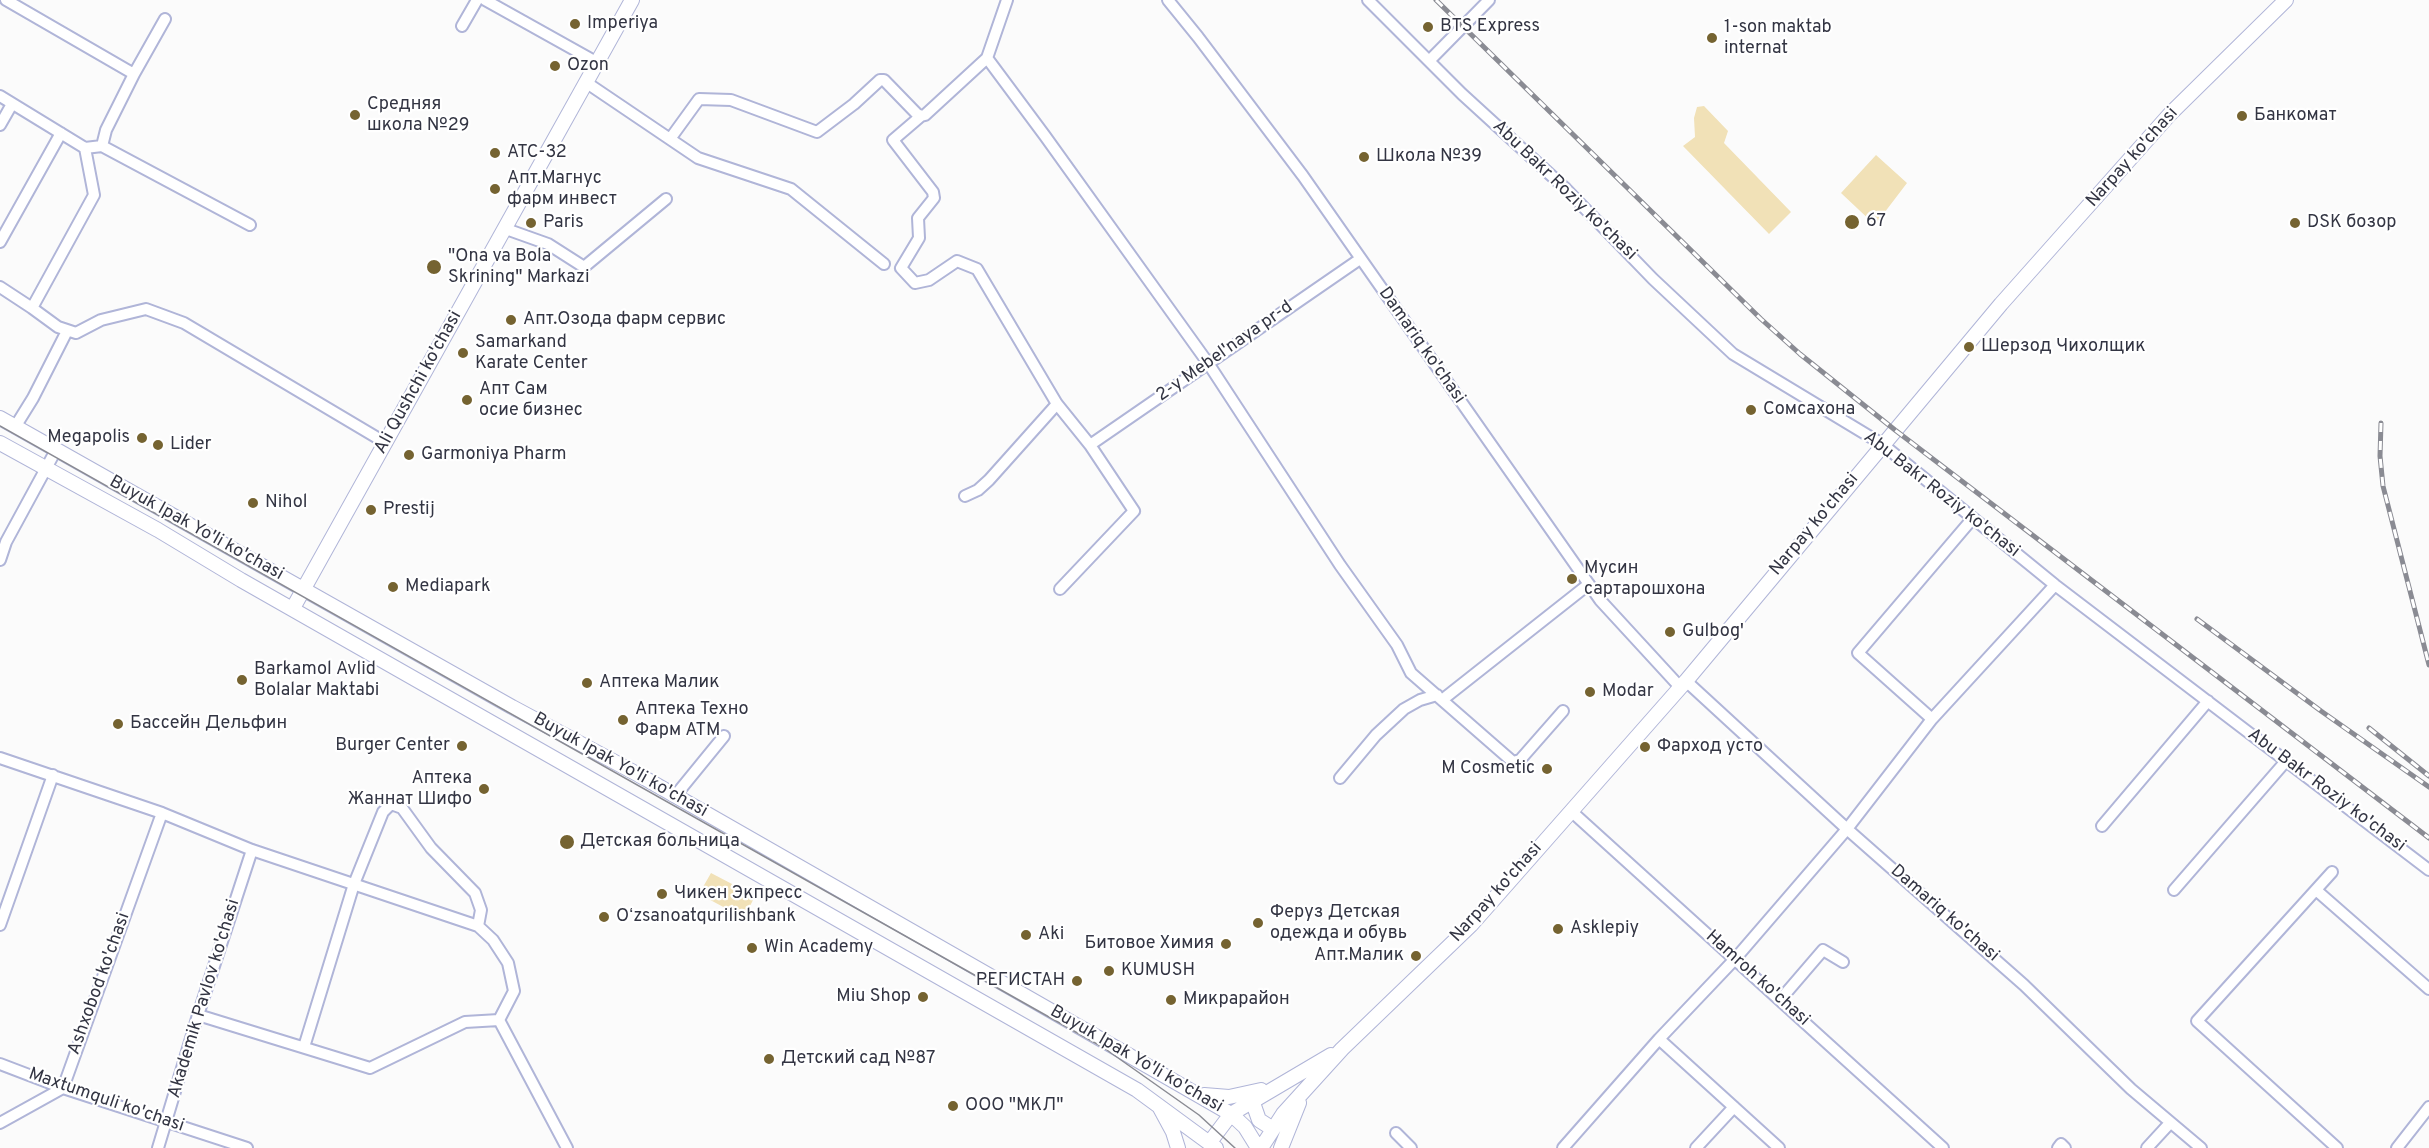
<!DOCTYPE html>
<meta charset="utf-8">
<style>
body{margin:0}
canvas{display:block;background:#fbfbfb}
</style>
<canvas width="2429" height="1148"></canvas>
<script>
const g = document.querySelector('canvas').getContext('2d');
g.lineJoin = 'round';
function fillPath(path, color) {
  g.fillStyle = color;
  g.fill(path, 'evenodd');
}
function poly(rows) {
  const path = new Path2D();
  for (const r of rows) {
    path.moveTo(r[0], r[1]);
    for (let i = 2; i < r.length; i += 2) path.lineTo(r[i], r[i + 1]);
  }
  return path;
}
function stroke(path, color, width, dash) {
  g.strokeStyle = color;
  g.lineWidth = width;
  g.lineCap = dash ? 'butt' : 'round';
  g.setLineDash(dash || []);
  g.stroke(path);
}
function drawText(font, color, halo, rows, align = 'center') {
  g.font = font + ' Overpass,sans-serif';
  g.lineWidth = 4.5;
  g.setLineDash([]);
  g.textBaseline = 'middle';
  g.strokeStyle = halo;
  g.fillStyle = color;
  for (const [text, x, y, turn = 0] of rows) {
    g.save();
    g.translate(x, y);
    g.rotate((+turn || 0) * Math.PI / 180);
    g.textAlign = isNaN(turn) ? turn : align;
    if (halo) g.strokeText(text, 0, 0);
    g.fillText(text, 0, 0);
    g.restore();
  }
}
fillPath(poly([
 [1704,106,1728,131,1724,143,1791,212,1769,234,1683,146,1695,137,1694,118,1697,107],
 [1876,155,1907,183,1875,225,1841,193],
 [711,873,755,896,744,918,699,894]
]), '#f1e1b7');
const minor = poly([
 [6,0,134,74,106,130,102,146],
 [485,0,598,63],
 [1007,0,987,58,1045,136,1208,363,1340,565,1397,645,1411,673,1513,762,1520,760,1563,711],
 [1168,0,1198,37,1303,176,1600,600,1680,687],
 [1368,0,1462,94,1566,189,1653,279,1733,354,1882,444,2055,585,2429,870],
 [462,26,477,0],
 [1429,61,1489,0],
 [134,74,165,19],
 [587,83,698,158,791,189,884,264],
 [0,96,85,148,102,146,250,225],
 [921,116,893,140,933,192,934,198,918,218,919,238,901,268,915,283,929,280,957,261,977,269,1057,404,1090,445,1134,511,1060,589],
 [0,125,12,104],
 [670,139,699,99,731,100,817,132,854,104,880,80,884,80,917,114,921,116,925,115,987,58],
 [85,148,94,195,32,308,58,327,76,333,101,320,146,309,184,323,386,443],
 [506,229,548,244,584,267,666,199],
 [0,242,61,133],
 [0,287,32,308],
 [15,427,33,398,67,331],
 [1090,445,1360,259],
 [965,496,978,490,989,480,1057,404],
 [0,560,6,542,56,450],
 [1686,681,1847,829,2024,985,2131,1089,2201,1148],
 [1442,700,1589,584],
 [1932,719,1858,653,1973,518],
 [0,758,162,813,252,850,478,926,493,940,508,963,514,991,499,1020],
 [1340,778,1376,735,1404,709,1420,700,1437,695],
 [675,796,724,736],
 [1571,811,1943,1148],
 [2102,826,2208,701],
 [2332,872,2197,1021,2337,1148],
 [2174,890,2286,761],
 [2316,890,2429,989],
 [0,925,53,775],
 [1780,1000,1823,950,1843,962],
 [198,1015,370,1068,465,1022,499,1020],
 [499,1020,567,1148],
 [1659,1039,1779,1148],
 [304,1047,354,884,383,812,391,804,402,808,431,848,475,893,481,910,478,926],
 [0,1064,63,1088,247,1148],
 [0,1123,63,1088,162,813],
 [1396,1133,1411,1148],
 [158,1148,198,1015,252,850],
 [1563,1148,1659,1039,1735,959,1847,829,1932,719,2055,585],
 [1696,1148,1734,1107],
 [2058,1148,2061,1144,2065,1148],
 [2147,1148,2170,1123],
 [2397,1148,2429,1107]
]);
const major = poly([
 [0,418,512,707,639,775,1151,1068,1231,1114,1245,1127,1258,1148],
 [0,443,158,530,241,580,1137,1090,1216,1148],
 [293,608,632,0],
 [1204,1095,1229,1097,1261,1090],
 [1252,1100,1259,1120,1273,1129],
 [1160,1108,1173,1132,1178,1148],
 [1210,1142,1231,1114,1331,1055],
 [1261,1148,1283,1114,1342,1049,1471,925,1686,681,2001,304,2170,114,2286,0],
 [1281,1148,1299,1103]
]);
stroke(minor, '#b0b5d8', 14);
stroke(major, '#b0b5d8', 16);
stroke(minor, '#fff', 10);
stroke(major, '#fff', 14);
stroke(poly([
 [0,426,1104,1048,1199,1115,1235,1148]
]), '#8a8b93', 1.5);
const rail = poly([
 [1436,0,1761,319,1800,354,1895,430,2429,838],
 [2381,423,2380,456,2383,486,2429,665],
 [2197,619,2321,711,2429,787],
 [2369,728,2429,776]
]);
stroke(rail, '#8a8b93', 5);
stroke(rail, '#fff', 3, [9]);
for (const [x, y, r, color] of [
 [575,24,6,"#756331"],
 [1428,27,6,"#756331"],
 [1712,38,6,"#756331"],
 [555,66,6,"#756331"],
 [355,115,6,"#756331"],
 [2242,116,6,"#756331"],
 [495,153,6,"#756331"],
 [1364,157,6,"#756331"],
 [495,189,6,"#756331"],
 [1852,222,8,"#756331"],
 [531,223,6,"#756331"],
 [2295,223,6,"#756331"],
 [434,267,8,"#756331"],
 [511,320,6,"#756331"],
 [1969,347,6,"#756331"],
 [463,353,6,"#756331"],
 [467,400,6,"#756331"],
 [1751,410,6,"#756331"],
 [142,438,6,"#756331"],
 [158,445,6,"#756331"],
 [409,455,6,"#756331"],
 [253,503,6,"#756331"],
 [371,510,6,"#756331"],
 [1572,579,6,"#756331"],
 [393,587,6,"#756331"],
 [1670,632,6,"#756331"],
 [242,680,6,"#756331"],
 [587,683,6,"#756331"],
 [1590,692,6,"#756331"],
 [623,720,6,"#756331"],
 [118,724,6,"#756331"],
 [462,746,6,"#756331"],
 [1645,747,6,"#756331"],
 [1547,769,6,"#756331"],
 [484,789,6,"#756331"],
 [567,842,8,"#756331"],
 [662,894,6,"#756331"],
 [604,917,6,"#756331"],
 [1258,923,6,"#756331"],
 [1558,929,6,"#756331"],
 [1026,935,6,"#756331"],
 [1226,944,6,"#756331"],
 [752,948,6,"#756331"],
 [1416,956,6,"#756331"],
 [1109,971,6,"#756331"],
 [1077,981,6,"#756331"],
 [923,997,6,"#756331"],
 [1171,1000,6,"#756331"],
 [769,1059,6,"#756331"],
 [953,1106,6,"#756331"]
]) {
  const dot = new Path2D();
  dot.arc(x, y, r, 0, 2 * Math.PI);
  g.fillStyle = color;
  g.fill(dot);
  stroke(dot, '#fff', 2);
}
drawText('18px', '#333543', '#fff', [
 ["Imperiya",587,24],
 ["BTS Express",1440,27],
 ["1-son maktab",1724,28],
 ["internat",1724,49],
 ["Ozon",567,66],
 ["Средняя",367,105],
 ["школа №29",367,126],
 ["Банкомат",2254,116],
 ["АТС-32",507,153],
 ["Школа №39",1376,157],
 ["Апт.Магнус",507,179],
 ["фарм инвест",507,200],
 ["67",1866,222],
 ["Paris",543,223],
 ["DSK бозор",2307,223],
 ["\"Ona va Bola",448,257],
 ["Skrining\" Markazi",448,278],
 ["Апт.Озода фарм сервис",523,320],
 ["Samarkand",475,343],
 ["Karate Center",475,364],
 ["Шерзод Чихолщик",1981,347],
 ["Апт Сам",479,390],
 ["осие бизнес",479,411],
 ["Сомсахона",1763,410],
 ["Megapolis",130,438,"right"],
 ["Lider",170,445],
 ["Garmoniya Pharm",421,455],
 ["Nihol",265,503],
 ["Prestij",383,510],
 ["Мусин",1584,569],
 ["сартарошхона",1584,590],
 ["Mediapark",405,587],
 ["Gulbog'",1682,632],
 ["Barkamol Avlid",254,670],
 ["Bolalar Maktabi",254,691],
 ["Аптека Малик",599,683],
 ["Modar",1602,692],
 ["Аптека Техно",635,710],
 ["Фарм АТМ",635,731],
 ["Бассейн Дельфин",130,724],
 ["Burger Center",450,746,"right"],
 ["Фарход усто",1657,747],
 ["M Cosmetic",1535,769,"right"],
 ["Аптека",472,779,"right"],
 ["Жаннат Шифо",472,800,"right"],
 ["Детская больница",580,842],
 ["Чикен Экпресс",674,894],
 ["Феруз Детская",1270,913],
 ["одежда и обувь",1270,934],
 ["Oʻzsanoatqurilishbank",616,917],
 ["Asklepiy",1570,929],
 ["Aki",1038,935],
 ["Битовое Химия",1214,944,"right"],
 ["Win Academy",764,948],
 ["Апт.Малик",1404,956,"right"],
 ["KUMUSH",1121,971],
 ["РЕГИСТАН",1065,981,"right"],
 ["Miu Shop",911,997,"right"],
 ["Микрарайон",1183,1000],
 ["Детский сад №87",781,1059],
 ["ООО \"МКЛ\"",965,1106]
], 'left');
drawText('18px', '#333543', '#fff', [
 ["Narpay ko'chasi",2133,158,-48],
 ["Abu Bakr Roziy ko'chasi",1564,191,44],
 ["Damariq ko'chasi",1421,346,55],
 ["2-y Mebel'naya pr-d",1225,352,-35],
 ["Ali Qushchi ko'chasi",419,383,-61],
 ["Abu Bakr Roziy ko'chasi",1941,495,38],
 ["Narpay ko'chasi",1815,525,-50],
 ["Buyuk Ipak Yo'li ko'chasi",196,529,29],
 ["Buyuk Ipak Yo'li ko'chasi",620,766,29],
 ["Abu Bakr Roziy ko'chasi",2326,791,37],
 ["Narpay ko'chasi",1497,893,-48],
 ["Damariq ko'chasi",1944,914,41],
 ["Hamroh ko'chasi",1757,979,42],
 ["Ashxobod ko'chasi",100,984,-70],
 ["Akademik Pavlov ko'chasi",205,999,-73],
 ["Buyuk Ipak Yo'li ko'chasi",1136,1060,30],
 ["Maxtumquli ko'chasi",106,1101,19]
]);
</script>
